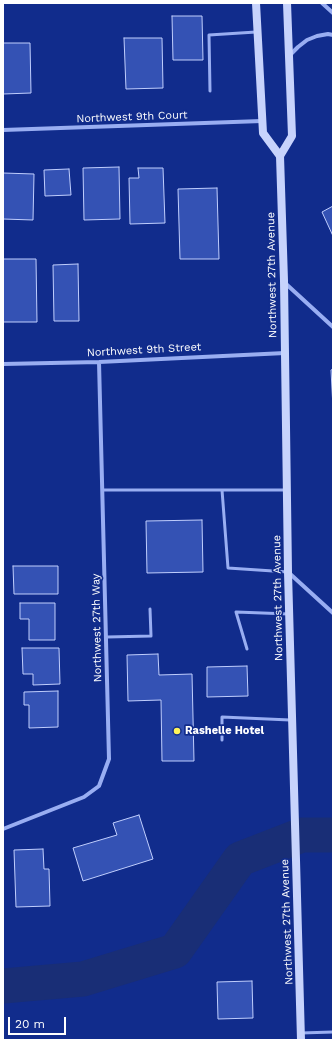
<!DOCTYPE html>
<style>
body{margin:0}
#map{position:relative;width:336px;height:1043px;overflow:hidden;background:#112c8c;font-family:"Work Sans",sans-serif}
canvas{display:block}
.frame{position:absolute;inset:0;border:4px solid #fff;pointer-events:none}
.scale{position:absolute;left:8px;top:1017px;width:58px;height:18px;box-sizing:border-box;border:2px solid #fff;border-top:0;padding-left:5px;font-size:12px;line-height:14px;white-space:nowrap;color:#fff;-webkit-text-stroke:3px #112c8c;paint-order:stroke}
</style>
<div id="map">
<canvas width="336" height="1043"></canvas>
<div class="frame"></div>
<div class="scale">20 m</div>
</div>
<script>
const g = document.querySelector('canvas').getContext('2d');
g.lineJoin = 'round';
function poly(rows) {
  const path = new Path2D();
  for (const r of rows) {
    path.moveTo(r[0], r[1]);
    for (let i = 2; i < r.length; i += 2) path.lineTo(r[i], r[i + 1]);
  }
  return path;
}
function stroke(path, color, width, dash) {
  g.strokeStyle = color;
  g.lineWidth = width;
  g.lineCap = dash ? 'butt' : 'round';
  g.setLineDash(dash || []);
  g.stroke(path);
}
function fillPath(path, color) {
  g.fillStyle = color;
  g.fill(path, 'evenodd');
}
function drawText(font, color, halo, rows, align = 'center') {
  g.font = font + ' "Work Sans",sans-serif';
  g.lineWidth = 3.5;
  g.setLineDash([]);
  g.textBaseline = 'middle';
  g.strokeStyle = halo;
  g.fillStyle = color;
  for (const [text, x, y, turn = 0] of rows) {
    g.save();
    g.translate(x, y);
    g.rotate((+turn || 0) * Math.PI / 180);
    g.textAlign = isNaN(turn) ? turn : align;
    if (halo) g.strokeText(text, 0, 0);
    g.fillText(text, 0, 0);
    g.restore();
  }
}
stroke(poly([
 [3,986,83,979,175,951,240,859,302,835,333,835]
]), '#192e76', 35);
const building = poly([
 [172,16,202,16,203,60,173,60,172,16],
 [124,38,162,38,163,88,126,89,124,38],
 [3,43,30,43,31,93,3,94,3,43],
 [119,167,120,219,84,220,83,168,119,167],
 [138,168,163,168,165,223,130,224,129,178,139,178,138,168],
 [69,169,71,195,45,196,44,170,69,169],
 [3,173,34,174,33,220,3,219,3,173],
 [217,188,219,259,180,259,178,189,217,188],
 [333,206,333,236,322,212,333,206],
 [3,259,36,259,37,322,3,322,3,259],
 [78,264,79,321,54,321,53,265,78,264],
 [333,369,333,408,331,370,333,369],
 [202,520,203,572,147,573,146,521,202,520],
 [13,566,58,566,58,594,14,594,13,566],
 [20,603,55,603,55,640,29,640,29,619,20,619,20,603],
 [22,648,59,648,60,684,33,685,33,674,23,674,22,648],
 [158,654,159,675,192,674,194,761,162,761,161,700,128,701,127,655,158,654],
 [247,666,248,696,207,697,207,667,247,666],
 [58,691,58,727,29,728,29,705,24,705,24,692,58,691],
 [139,815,153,859,83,881,73,848,117,835,113,823,139,815],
 [43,849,44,869,49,869,50,906,16,907,14,850,43,849],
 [252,981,253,1018,218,1019,217,982,252,981]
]);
fillPath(building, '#3452b4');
stroke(building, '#c0cefd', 1);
stroke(poly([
 [210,91,209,35,256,32],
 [103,490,285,490],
 [222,490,228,568,288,572],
 [107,637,151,636,150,609],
 [247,649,236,612,289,614],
 [222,740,222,717,290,720],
 [301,1033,333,1032]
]), '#99aef2', 3);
stroke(poly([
 [322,3,333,13],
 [290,55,298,47,307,40,317,36,328,34,333,35],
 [3,130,262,121],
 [285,283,333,327],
 [3,364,99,362,285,353],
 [288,572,333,613],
 [3,829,84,797,99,786,109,759,99,362]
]), '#99aef2', 4);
stroke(poly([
 [256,3,263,133,280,156],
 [287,3,292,136,280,156,284,281,288,572,301,1040]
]), '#c7d3fc', 8);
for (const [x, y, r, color] of [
 [177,731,4,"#fff359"]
]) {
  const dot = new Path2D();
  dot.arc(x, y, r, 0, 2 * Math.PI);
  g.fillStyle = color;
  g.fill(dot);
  stroke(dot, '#112c8c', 1.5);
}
drawText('11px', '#fff', '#112c8c', [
 ["Northwest 9th Court",132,117,-2],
 ["Northwest 27th Avenue",272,275,-91],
 ["Northwest 9th Street",144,350,-3],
 ["Northwest 27th Avenue",278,598,-91],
 ["Northwest 27th Way",97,628,-91],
 ["Northwest 27th Avenue",287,922,-92]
]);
drawText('bold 11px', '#fff', '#112c8c', [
 ["Rashelle Hotel",185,731]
], 'left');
</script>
